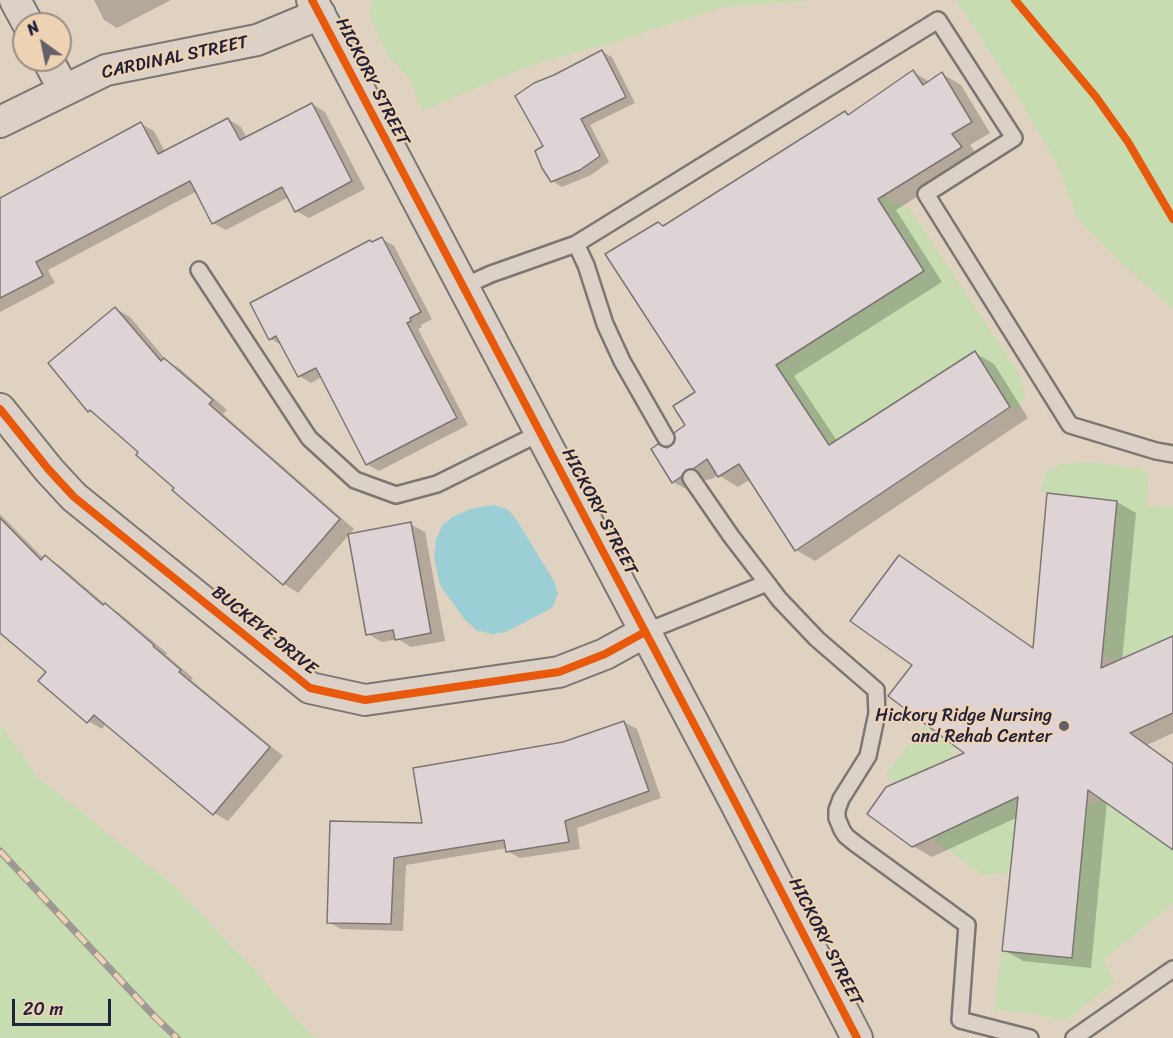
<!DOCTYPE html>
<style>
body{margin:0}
#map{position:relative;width:1173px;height:1038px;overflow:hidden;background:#e0d2c1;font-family:Sriracha,sans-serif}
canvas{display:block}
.north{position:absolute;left:12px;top:12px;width:60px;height:60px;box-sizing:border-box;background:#edd3b4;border:2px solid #9c8c84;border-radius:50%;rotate:327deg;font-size:16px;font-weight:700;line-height:24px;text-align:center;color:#22223b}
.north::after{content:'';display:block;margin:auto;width:21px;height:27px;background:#64606a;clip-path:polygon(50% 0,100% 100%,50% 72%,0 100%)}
.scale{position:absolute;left:12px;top:999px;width:99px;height:27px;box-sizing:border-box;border:3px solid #22223b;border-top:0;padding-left:8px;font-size:18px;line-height:21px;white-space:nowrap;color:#22223b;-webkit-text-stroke:4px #edd3b4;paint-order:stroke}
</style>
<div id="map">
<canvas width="1173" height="1038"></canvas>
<div class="north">N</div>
<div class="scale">20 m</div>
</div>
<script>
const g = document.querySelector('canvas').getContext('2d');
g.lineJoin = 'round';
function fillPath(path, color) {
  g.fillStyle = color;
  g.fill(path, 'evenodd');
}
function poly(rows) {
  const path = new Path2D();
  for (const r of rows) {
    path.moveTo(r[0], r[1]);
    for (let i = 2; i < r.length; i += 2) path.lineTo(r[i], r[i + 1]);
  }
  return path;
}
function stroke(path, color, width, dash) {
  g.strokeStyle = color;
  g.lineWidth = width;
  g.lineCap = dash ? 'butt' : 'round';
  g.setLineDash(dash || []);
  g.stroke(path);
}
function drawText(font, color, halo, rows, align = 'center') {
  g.font = font + ' Sriracha,sans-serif';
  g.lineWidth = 4.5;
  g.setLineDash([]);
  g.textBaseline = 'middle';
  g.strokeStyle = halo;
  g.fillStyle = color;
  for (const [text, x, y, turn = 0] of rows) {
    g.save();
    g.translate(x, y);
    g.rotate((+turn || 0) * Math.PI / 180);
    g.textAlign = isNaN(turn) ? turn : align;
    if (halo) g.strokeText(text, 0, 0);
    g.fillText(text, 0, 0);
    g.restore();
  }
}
fillPath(poly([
 [373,0,817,0,722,7,605,45,531,65,422,111,410,79,388,55,369,16],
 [956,0,1173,0,1173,309,1124,265,1078,219,1057,164,1005,75],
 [874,176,888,199,909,208,1020,375,1025,398,1016,411,1010,407,975,351,829,445,776,365,924,271,708,331],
 [1090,462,1134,468,1148,472,1146,505,1173,507,1173,636,1114,663,1103,654,1117,501,1047,493,1041,490,1045,474,1060,464],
 [0,724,36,776,176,888,249,964,307,1030,317,1038,0,1038],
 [925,724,942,736,988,735,951,751,954,757,897,783,886,774],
 [1008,779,1018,799,1010,872,983,875,931,838,988,811],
 [1101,799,1173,850,1173,904,1103,960,1115,982,1065,1021,1036,1014,994,1010,1002,951,1072,957,1087,805]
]), '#c7dcb1');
fillPath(poly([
 [493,505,507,509,516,519,554,581,558,594,552,608,506,632,492,634,478,631,465,620,440,585,434,558,436,540,442,526,452,517,471,509]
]), '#9cced6');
fillPath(poly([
 [94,0,171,0,117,28,104,20],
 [602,52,612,57,635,103,590,125,609,162,591,175,562,187,552,181,545,146,554,76],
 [913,72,930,82,942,74,961,85,990,133,970,145,979,158,896,210,942,282,794,376,837,441,975,353,994,364,1028,418,815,561,796,550,751,479,738,487,718,475,712,479,705,480,701,487,692,492,673,482,665,449,672,447,687,426,697,393,664,228,845,113,849,115],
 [312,104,325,112,365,189,309,218,296,211,289,197,226,230,213,223,197,191,48,270,55,283,0,312,0,199,141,124,154,131,165,152,228,119,241,127,247,138],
 [382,239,394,246,432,319,421,325,422,327,418,329,468,425,379,471,367,464,322,377,311,383,299,376,283,346,271,339,373,244],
 [116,309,130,317,167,361,179,368,227,410,223,414,354,529,298,593,284,584,176,488,140,452,100,417,89,411],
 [1117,502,1136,513,1122,661,1173,637,1173,733,1147,745,1173,763,1173,848,1107,801,1091,968,1023,961,1004,950,1018,817,932,857,913,846,967,753,899,557,918,568,1034,649],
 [0,514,44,559,46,557,59,565,106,605,119,613,167,653,166,655,193,678,191,680,283,756,228,821,214,813,106,723,102,729,88,721,48,672,0,631],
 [410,524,425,532,445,641,411,647,398,639,382,642,368,634],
 [624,722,637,729,661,798,577,828,580,849,520,858,507,851,507,848,406,865,403,931,341,929,328,922,424,825,563,744]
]), '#0003');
const building = poly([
 [602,50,626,97,581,119,600,156,580,170,551,182,542,168,535,151,543,146,515,96,534,83,554,75,602,50],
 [913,70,923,85,942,72,972,122,952,134,962,147,878,199,924,271,776,365,829,445,975,351,1010,407,795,551,739,464,718,477,707,459,693,469,686,470,682,476,672,483,651,449,658,444,667,448,674,443,674,433,685,425,673,406,695,392,605,254,658,222,663,226,845,111,848,115,913,70],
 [312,103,352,181,295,212,282,187,212,224,190,181,36,262,43,276,0,298,0,198,141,122,158,154,228,118,240,140,312,103],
 [382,237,421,312,410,318,411,321,407,323,457,418,366,465,316,368,298,377,276,336,269,340,250,303,370,240,372,242,382,237],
 [115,307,161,361,164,358,213,400,209,404,340,519,283,585,172,490,174,488,136,455,138,452,90,410,88,412,48,363,115,307],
 [1047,493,1117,501,1101,668,1173,636,1173,713,1130,733,1173,764,1173,850,1088,790,1072,958,1002,951,1018,797,912,847,867,814,886,787,964,753,888,696,912,665,850,621,899,555,1033,648,1047,493],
 [0,518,41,560,45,555,103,605,105,603,154,645,153,646,181,670,179,672,270,747,213,815,94,715,87,723,38,681,46,672,0,633,0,518],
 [411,522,431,633,395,640,393,630,366,635,348,534,411,522],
 [624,721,649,791,565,821,569,842,506,852,504,840,394,858,391,924,327,923,330,821,422,823,413,768,563,742,624,721]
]);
fillPath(building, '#ded4d6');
stroke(building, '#7c7673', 1.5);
const service = poly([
 [576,244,938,20,1014,138,926,194,1070,425,1156,451,1173,454],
 [199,270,309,438,355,480,396,495,437,484,540,433],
 [462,287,491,274,576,244,586,265,605,324,622,361,666,438],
 [691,478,731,536,767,583],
 [645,632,767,583,779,599,817,639,876,690,877,713,868,756,841,799,837,810,837,818,842,830,846,836,856,844,967,925,960,1020,1030,1038],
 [1074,1038,1173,969]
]);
const minor = poly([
 [15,0,28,24],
 [312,0,734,800,857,1038],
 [48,60,64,90],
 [0,122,106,70,257,40,320,14],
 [0,409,49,470,74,497,310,688,365,700,559,672,605,654,645,632]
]);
stroke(service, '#7c7673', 20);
stroke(minor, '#7c7673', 34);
stroke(service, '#dbd1c6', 15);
stroke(minor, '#dbd1c6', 30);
const rail = poly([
 [0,851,154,1016,177,1038]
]);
stroke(rail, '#9f9994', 7);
stroke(rail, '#edd3b4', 4.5, [14]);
stroke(poly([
 [312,0,734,800,857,1038],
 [1015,0,1096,97,1128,142,1173,219],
 [0,409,49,470,74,497,310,688,365,700,559,672,605,654,645,632]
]), '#e8590c', 8);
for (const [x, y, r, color] of [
 [1064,726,6,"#64606a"]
]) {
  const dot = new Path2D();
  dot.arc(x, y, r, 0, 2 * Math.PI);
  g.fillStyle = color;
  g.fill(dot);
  stroke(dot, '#edd3b4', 2);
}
drawText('18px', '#22223b', '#edd3b4', [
 ["CARDINAL STREET",175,58,-12],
 ["HICKORY STREET",372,82,63],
 ["HICKORY STREET",599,512,62],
 ["BUCKEYE DRIVE",264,631,39],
 ["HICKORY STREET",825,942,63]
]);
drawText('18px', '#22223b', '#edd3b4', [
 ["Hickory Ridge Nursing",1052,716],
 ["and Rehab Center",1052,737]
], 'right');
</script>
